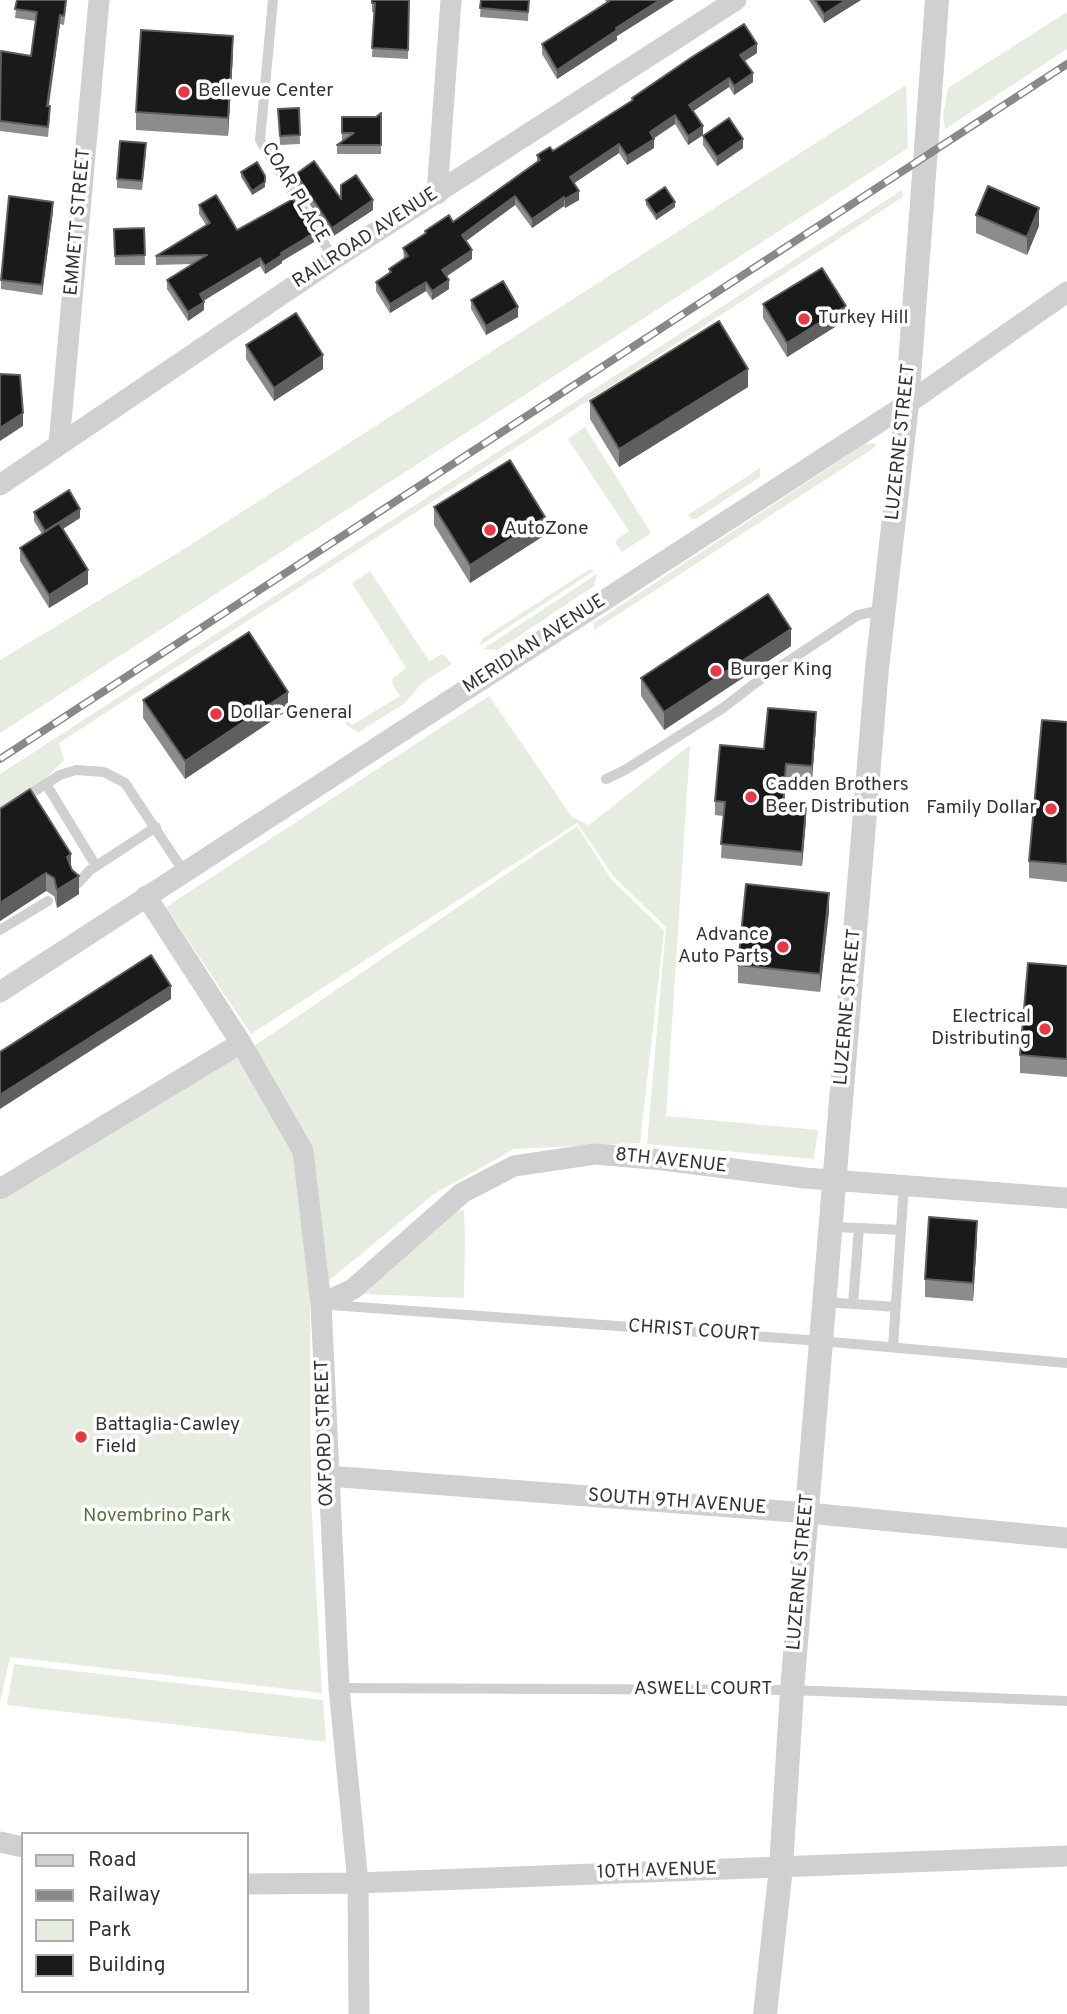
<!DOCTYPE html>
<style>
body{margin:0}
#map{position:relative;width:1067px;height:2014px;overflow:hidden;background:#fff;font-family:Overpass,sans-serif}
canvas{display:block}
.legend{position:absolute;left:21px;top:1832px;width:228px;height:161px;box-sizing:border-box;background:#fff;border:2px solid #adadad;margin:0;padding:9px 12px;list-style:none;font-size:21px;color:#333}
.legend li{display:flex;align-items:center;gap:14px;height:35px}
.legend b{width:35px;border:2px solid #adadad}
</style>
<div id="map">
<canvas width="1067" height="2014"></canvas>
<ul class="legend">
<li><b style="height:9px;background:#d0d0d0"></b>Road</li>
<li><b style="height:9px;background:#888"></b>Railway</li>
<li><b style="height:19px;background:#e6ecdf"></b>Park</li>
<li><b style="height:19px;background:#1a1a1a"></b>Building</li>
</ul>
</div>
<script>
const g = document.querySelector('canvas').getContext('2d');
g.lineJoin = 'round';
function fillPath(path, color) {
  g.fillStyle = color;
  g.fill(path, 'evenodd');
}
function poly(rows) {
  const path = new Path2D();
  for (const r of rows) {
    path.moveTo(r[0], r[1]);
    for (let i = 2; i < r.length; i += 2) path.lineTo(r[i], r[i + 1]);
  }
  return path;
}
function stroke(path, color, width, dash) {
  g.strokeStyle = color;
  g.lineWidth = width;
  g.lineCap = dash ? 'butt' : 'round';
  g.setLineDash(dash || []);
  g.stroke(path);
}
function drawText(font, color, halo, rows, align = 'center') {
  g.font = font + ' Overpass,sans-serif';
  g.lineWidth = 7;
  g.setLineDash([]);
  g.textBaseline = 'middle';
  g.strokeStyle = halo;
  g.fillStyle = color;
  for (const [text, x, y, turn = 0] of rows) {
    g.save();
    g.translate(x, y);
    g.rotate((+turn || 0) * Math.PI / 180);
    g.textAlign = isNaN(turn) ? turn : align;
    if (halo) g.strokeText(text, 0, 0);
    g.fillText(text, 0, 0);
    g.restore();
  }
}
fillPath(poly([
 [1067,12,1067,49,945,129,943,116,948,88],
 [906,85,908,148,0,733,0,660,181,551],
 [902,190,903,197,59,743,64,760,14,810,0,818,0,774],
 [585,427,651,533,622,552,616,544,617,539,629,531,568,439],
 [876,443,874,448,594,630,594,623,865,444],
 [760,468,760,477,696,519,692,519,688,515],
 [590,569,594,571,479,646,483,638],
 [370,571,429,661,443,654,452,664,422,683,405,703,359,732,349,727,342,719,345,717,352,725,400,696,392,683,393,678,406,668,352,583],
 [597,574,594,586,498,650,483,649],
 [489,696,572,817,589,825,690,745,666,1116,818,1130,814,1159,647,1144,666,927,614,877,577,823,251,1034,166,907],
 [577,826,611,879,664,931,640,1143,514,1149,434,1194,310,1296,311,1496,322,1693,10,1657,0,1702,0,1201,235,1059],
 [459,1210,464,1211,465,1237,464,1298,360,1294,437,1227],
 [14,1664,323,1700,326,1742,7,1705]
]), '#e6ecdf');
stroke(poly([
 [273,0,260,140,334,259],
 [606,779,625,770,723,708,754,684,858,615,882,610],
 [46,784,96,866],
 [0,813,60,775,76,770,104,772,125,783,184,872],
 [78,883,90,870,156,827],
 [0,930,48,901],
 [831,1227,859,1228,853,1304],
 [859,1228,901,1230],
 [825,1302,896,1307],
 [331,1305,821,1341,1067,1363],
 [893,1347,904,1185],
 [339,1688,792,1690,1067,1701]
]), '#d0d0d0', 10);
stroke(poly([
 [437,194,451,0],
 [59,444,99,0],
 [0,485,334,259,736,0],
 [146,896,241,1043,303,1151,321,1304,339,1688,358,1883,359,2014],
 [0,992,907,404,1067,292],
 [0,1189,241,1043],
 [321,1304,353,1289,462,1193,514,1166,595,1154,663,1160,805,1178,1067,1198],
 [328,1476,808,1513,1067,1538],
 [0,1842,23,1847],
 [247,1884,358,1883,1067,1856]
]), '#d0d0d0', 21);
stroke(poly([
 [765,2014,781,1867,792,1690,877,668,907,404,937,0]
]), '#d0d0d0', 24);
const rail = poly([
 [0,759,1067,64]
]);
stroke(rail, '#888', 8);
stroke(rail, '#fff', 5, [16]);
fillPath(poly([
 [17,0,67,0,64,25,60,24,49,106,50,115,48,137,0,131,0,55,31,56,36,21,15,18],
 [372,0,409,0,408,59,372,57,374,12,372,12],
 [481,0,529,0,528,21,480,17],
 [605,0,674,0,617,36,617,40,557,79,542,54,542,44,607,3],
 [809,0,861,0,824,23],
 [757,53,745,61,753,82,734,95,729,87,693,111,703,135,688,145,675,124,654,138,654,148,627,165,619,153,574,183,579,200,565,208,564,206,532,228,515,205,466,241,472,259,446,277,449,289,432,300,426,291,390,313,376,291,376,282,389,274,389,269,404,259,403,248,425,234,425,231,453,222,537,162,537,155,553,151,632,101,632,98],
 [233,54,228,136,136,130,136,112],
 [299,108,300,144,280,145,278,109],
 [381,113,381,154,337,154,337,145,342,142,342,117,376,117],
 [703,136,743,148,717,166,703,145],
 [146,153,142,190,117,188,117,179],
 [241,172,265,187,252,195,241,177],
 [296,174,341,199,373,210,332,237,296,184],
 [646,200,675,207,656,220,646,205],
 [199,205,237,230,314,242,282,261,282,263,265,274,260,266,203,301,204,310,188,321,167,289,167,280,193,264,156,265,156,256,206,225,199,214],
 [53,211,42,295,1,289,1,280],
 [976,215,1039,226,1027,255,976,233],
 [144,228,145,265,115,265,114,229],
 [471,300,518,317,486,335,471,309],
 [763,304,846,320,787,357,763,318],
 [246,345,323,369,274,401,246,359],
 [748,387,619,467,590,419,590,401],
 [434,507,545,535,470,583,434,525],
 [34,512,80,518,63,529,88,584,49,608,20,561,20,548,42,534,34,521],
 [791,646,664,730,641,696,641,678],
 [143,700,288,710,185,779,143,718],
 [1067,722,1067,882,1029,878,1029,861],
 [816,726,812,780,786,777,784,804,806,820,802,866,721,858,723,816,715,815,715,801,764,749],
 [0,809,71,869,79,894,57,908,54,896,46,891,0,921],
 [829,911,820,992,738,983,738,965],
 [1067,966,1067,1077,1020,1073,1020,1055],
 [977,1238,973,1301,925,1297,925,1279]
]), '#8c8c8c');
fillPath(poly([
 [660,0,674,0,617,36,617,40,557,79,557,70,616,28],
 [846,0,861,0,824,23,824,14],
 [60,15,60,24,47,115,47,106],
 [233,36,233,54,228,136,228,118],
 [757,44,757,53,740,64,740,55],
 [753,73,753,82,734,95,734,86],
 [729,78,729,87,689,114,689,105],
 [675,115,675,124,650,141,650,132],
 [703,126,703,135,688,145,688,136],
 [654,139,654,148,627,165,627,156],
 [743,139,743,148,717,166,717,157],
 [619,144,619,153,570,186,570,177],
 [265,182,265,187,252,195,252,191],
 [579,191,579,200,565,208,565,199],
 [515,196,515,205,462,244,462,235],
 [564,197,564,206,532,228,532,219],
 [373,200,373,210,332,237,332,228],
 [53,202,53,211,42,295,42,285],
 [675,202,675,207,656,220,656,215],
 [1039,208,1039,226,1027,255,1027,237],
 [314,233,314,242,282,261,282,263,265,274,265,266,281,253],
 [472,250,472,259,442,279,442,270],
 [260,258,260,266,200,303,200,294],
 [449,280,449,289,432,300,432,291],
 [426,282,426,291,390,313,390,304],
 [204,302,204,310,188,321,188,312],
 [846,306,846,320,787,357,787,343],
 [518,307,518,317,486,335,486,326],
 [323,355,323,369,274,401,274,388],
 [748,369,748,387,619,467,619,449],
 [23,413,23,426,0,441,0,428],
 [80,509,80,518,45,540,45,531],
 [545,517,545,535,470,583,470,565],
 [88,570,88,584,49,608,49,595],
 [791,629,791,646,664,730,664,712],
 [288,692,288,710,185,779,185,761],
 [816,712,816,726,812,780,812,766],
 [786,764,786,777,783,817,783,804],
 [806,806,806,820,802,866,802,852],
 [71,854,71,872,67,857],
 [46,873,46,891,0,921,0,903],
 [79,876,79,894,57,908,57,890],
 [829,893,829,911,820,992,820,974],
 [171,986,171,999,0,1109,0,1095],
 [977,1221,977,1238,973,1301,973,1283]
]), '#5f5f5f');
const building = poly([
 [17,0,66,0,64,16,60,15,47,106,50,106,48,127,0,121,1,51,31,56,37,12,15,9,17,0],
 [372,0,409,0,408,50,372,48,375,3,372,3,372,0],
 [481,0,529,0,528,12,480,8,481,0],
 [611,0,660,0,616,28,617,30,557,70,542,44,611,0],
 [815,0,846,0,824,14,815,0],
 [744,24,757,44,740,55,753,73,734,86,729,78,689,105,703,126,688,136,675,115,650,132,654,139,627,156,619,144,570,177,579,191,565,199,564,197,532,219,515,196,462,235,472,250,442,270,449,280,432,291,426,282,390,304,376,282,391,272,389,269,408,256,403,248,426,233,425,231,449,215,453,222,540,160,537,155,550,147,553,151,633,100,632,98,692,57,744,24],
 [141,30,233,36,228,118,136,112,141,30],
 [299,108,300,135,280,136,278,109,299,108],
 [381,113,381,145,337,145,354,133,342,133,342,117,376,117,381,113],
 [729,118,743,139,717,157,703,136,729,118],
 [120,141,146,143,142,181,117,179,120,141],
 [314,161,341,199,341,185,356,175,373,200,332,228,296,174,314,161],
 [257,162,265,176,265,182,252,191,241,172,257,162],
 [988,186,1039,208,1027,237,976,215,988,186],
 [665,187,675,202,656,215,646,200,665,187],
 [216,195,237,230,293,199,314,233,281,253,282,255,265,266,260,258,200,294,204,302,188,312,167,280,207,255,156,256,210,223,199,205,216,195],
 [9,196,53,202,42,285,1,280,9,196],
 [144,228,145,255,115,256,114,229,144,228],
 [822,268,846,306,787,343,763,304,822,268],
 [503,281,518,307,486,326,471,300,503,281],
 [296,313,323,355,274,388,246,345,296,313],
 [719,321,748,369,619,449,590,401,719,321],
 [0,374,20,375,23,413,0,428,0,374],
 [510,460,545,517,470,565,434,507,510,460],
 [69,490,80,509,45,531,34,512,69,490],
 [59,523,88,570,49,595,20,548,59,523],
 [768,594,791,629,664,712,641,678,768,594],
 [249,632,288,692,185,761,143,700,249,632],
 [768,708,816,712,812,766,786,764,783,804,806,806,802,852,721,844,725,802,715,801,720,745,764,749,768,708],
 [1042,720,1067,722,1067,864,1029,861,1042,720],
 [30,789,71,854,67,857,72,870,79,876,57,890,54,878,46,873,0,903,0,809,30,789],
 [746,884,829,893,820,974,738,965,746,884],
 [151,955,171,986,0,1095,0,1052,151,955],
 [1028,963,1067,966,1067,1059,1020,1055,1028,963],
 [929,1217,977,1221,973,1283,925,1279,929,1217]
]);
fillPath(building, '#1a1a1a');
stroke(building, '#5f5f5f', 2);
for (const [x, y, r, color] of [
 [184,92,7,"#e63946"],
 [804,319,7,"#e63946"],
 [490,530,7,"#e63946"],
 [716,671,7,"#e63946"],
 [216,714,7,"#e63946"],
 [751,797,7,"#e63946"],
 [1051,809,7,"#e63946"],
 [783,947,7,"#e63946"],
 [1045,1029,7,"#e63946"],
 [81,1437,7,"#e63946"]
]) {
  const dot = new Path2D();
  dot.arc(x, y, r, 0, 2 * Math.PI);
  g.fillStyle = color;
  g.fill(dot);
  stroke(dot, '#fff', 2.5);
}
drawText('19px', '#333', '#fff', [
 ["Bellevue Center",198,92],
 ["Turkey Hill",818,319],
 ["AutoZone",504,530],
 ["Burger King",730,671],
 ["Dollar General",230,714],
 ["Cadden Brothers",765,786],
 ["Beer Distribution",765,808],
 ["Family Dollar",1037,809,"right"],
 ["Advance",769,936,"right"],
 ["Auto Parts",769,958,"right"],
 ["Electrical",1031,1018,"right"],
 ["Distributing",1031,1040,"right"],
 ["Battaglia-Cawley",95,1426],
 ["Field",95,1448]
], 'left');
drawText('19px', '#333', '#fff', [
 ["COAR PLACE",294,193,59],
 ["EMMETT STREET",79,222,-85],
 ["RAILROAD AVENUE",366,239,-33],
 ["LUZERNE STREET",902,442,-84],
 ["MERIDIAN AVENUE",535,645,-33],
 ["LUZERNE STREET",849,1007,-85],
 ["8TH AVENUE",671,1162,6],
 ["CHRIST COURT",694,1332,4],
 ["OXFORD STREET",326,1433,-92],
 ["SOUTH 9TH AVENUE",677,1503,4],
 ["LUZERNE STREET",802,1572,-85],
 ["ASWELL COURT",703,1690],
 ["10TH AVENUE",657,1872,-2]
]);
drawText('19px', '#56703f', '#fff', [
 ["Novembrino Park",157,1517]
]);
</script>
